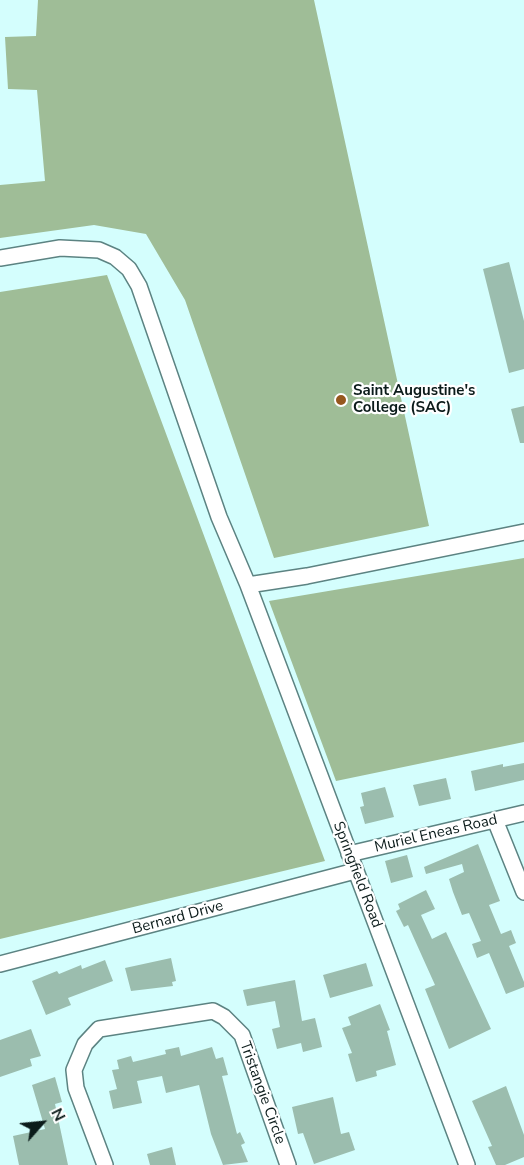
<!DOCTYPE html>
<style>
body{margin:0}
#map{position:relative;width:524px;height:1165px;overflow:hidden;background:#d4fefd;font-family:"Nunito Sans",sans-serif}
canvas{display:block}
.north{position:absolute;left:12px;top:1093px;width:60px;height:60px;-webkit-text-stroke:4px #fff;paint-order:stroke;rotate:63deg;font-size:16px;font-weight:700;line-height:24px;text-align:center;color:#0b1b1a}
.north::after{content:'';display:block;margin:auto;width:21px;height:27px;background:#0b1b1a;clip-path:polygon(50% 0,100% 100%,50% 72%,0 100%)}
</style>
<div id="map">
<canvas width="524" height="1165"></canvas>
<div class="north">N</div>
</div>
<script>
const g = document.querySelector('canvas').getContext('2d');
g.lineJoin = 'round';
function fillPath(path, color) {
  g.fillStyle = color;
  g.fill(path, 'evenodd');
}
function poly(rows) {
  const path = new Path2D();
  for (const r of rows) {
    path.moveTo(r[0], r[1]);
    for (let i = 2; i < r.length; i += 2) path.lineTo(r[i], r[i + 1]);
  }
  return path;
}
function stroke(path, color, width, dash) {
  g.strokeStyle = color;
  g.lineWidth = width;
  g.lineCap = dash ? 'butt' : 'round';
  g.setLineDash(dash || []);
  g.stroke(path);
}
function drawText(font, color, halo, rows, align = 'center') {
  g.font = font + ' "Nunito Sans",sans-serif';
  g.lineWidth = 4.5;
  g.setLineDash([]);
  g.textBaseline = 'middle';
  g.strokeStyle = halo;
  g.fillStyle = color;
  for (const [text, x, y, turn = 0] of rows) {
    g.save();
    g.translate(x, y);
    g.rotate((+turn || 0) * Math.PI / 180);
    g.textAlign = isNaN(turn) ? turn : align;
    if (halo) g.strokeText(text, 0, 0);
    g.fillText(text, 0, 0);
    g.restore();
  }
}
fillPath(poly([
 [38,0,314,0,429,526,274,558,185,300,146,234,94,225,0,238,0,185,45,181,37,90,8,89,5,37,36,36],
 [107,275,325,861,0,939,0,292],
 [524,558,524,742,336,781,269,601]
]), '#9fbd97');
fillPath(poly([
 [509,262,524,321,524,369,509,373,483,269],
 [524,406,524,443,520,443,511,409],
 [524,763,524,780,475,791,471,771,503,764,503,767],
 [446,778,451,799,419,806,413,785],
 [385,787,394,817,365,824,360,807,364,806,361,793],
 [478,844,500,901,489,905,501,934,511,930,516,943,509,946,524,982,524,987,506,994,489,953,477,958,472,944,481,941,469,913,462,915,453,892,449,879,464,872,462,864,426,874,424,867],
 [407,855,413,877,391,883,385,861],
 [426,890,435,909,421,915,432,939,446,932,491,1029,449,1049,425,989,435,985,408,925,404,927,396,911,400,909,398,904],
 [171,958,176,981,172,982,173,986,131,991,125,968],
 [105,960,113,981,68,998,71,1005,46,1015,32,981,57,971,59,974,81,965,82,969],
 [366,963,373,986,330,998,323,975],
 [295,980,302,1021,315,1018,322,1047,303,1052,301,1043,277,1049,272,1029,280,1027,275,1001,247,1006,243,990],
 [380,1004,390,1030,387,1031,396,1065,376,1071,377,1076,356,1082,348,1054,352,1053,342,1028,351,1025,348,1017],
 [31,1029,41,1056,30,1059,32,1066,0,1077,0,1040],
 [179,1047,181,1056,212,1047,216,1059,223,1057,228,1075,222,1076,237,1134,240,1132,245,1143,241,1145,248,1162,223,1165,211,1134,199,1085,166,1093,162,1076,137,1081,142,1103,113,1109,109,1091,117,1089,112,1070,119,1069,117,1060,131,1056,133,1062,166,1054,165,1050],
 [55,1077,62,1102,55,1104,68,1165,19,1165,13,1136,45,1129,32,1085],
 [506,1086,524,1135,524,1157,505,1165,496,1165,488,1147,492,1146,472,1101],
 [333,1097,341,1134,349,1132,355,1150,314,1164,303,1133,298,1134,292,1107],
 [172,1147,176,1165,150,1165,147,1154]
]), '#9bbdae');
const minor = poly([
 [0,258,60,248,99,250,115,257,129,269,139,286,219,517,248,585,467,1165],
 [248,585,307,576,524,532],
 [495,820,524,892],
 [349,854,524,813],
 [0,964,355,871],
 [105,1165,76,1088,74,1070,85,1044,99,1029,213,1011,224,1017,242,1035,288,1165]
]);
stroke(minor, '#5c8382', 18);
stroke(minor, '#fff', 15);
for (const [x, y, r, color] of [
 [341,400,6,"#96571e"]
]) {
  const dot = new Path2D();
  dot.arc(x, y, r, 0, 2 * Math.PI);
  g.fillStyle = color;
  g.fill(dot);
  stroke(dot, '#fff', 2);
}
drawText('bold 15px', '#0b1b1a', '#fff', [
 ["Saint Augustine's",353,391],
 ["College (SAC)",353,408]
], 'left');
drawText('15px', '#0b1b1a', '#fff', [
 ["Muriel Eneas Road",436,834,-13],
 ["Springfield Road",357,875,69],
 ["Bernard Drive",178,918,-15],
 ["Tristangie Circle",262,1093,70]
]);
</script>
